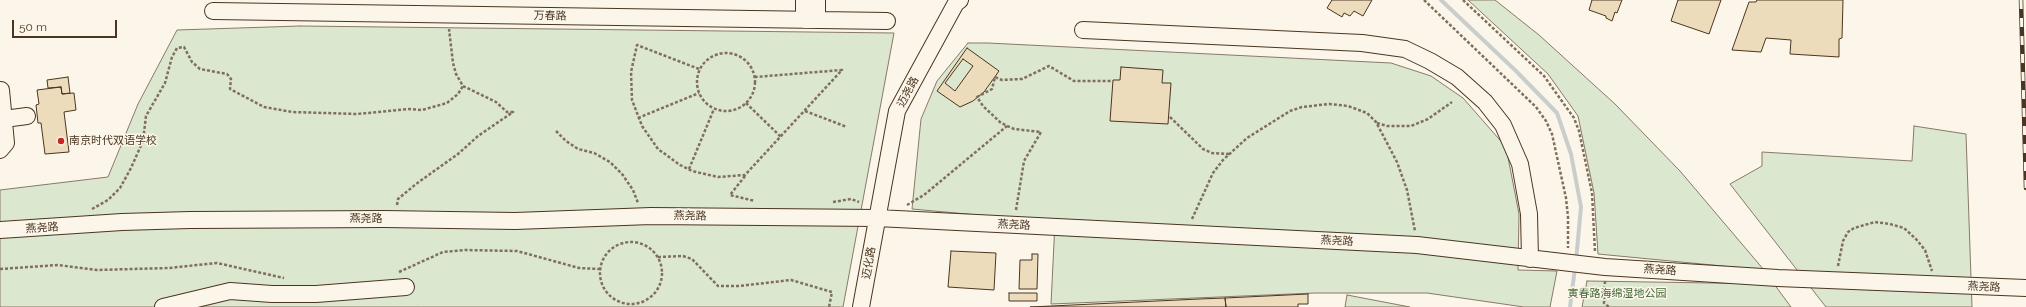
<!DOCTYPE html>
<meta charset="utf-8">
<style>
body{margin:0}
#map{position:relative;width:2026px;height:307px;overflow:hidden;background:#fbf6e9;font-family:Raleway,sans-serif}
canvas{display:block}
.scale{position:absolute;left:12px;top:20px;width:105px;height:18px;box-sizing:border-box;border:2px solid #4a3520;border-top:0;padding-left:5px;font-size:12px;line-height:14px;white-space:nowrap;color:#4a3520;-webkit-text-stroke:3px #fbf6e9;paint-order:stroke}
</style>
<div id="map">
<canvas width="2026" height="307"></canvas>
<div class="scale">50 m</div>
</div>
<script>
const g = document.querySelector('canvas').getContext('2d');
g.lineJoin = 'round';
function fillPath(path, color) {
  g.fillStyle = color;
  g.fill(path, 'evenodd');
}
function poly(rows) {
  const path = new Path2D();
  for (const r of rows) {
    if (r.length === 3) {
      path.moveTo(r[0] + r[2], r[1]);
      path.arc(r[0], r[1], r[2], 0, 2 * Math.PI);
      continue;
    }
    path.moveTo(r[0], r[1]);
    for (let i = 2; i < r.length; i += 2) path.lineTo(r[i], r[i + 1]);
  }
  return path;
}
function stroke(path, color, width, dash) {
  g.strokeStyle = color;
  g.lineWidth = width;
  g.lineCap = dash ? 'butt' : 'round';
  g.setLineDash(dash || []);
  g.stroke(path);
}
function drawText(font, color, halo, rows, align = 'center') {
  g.font = font + ' Raleway,"Noto Sans SC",sans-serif';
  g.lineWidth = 3;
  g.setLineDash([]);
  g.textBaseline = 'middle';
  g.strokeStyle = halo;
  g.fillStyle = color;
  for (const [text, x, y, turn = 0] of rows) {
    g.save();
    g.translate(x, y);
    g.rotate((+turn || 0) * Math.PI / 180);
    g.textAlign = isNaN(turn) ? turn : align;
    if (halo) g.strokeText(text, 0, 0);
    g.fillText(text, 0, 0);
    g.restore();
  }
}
const green = poly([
 [1468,0,1495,0,1539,35,1615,104,1680,171,1764,270,1598,254,1594,193,1578,116,1548,74,1468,0],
 [300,26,894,33,843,307,0,307,0,190,108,177,138,104,177,30,300,26],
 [968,43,988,43,1391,63,1431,76,1463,98,1506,147,1519,214,1518,270,1557,271,1550,307,1524,307,1427,293,1315,293,1051,304,1055,222,912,209,921,119,937,81,968,43],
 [1914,126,1966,134,1972,307,1826,307,1730,184,1762,166,1762,152,1912,161,1914,126],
 [1587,281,1774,284,1791,307,1582,307,1587,281],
 [1347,295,1410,307,1345,307,1347,295]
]);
fillPath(green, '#dce7d0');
stroke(green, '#887966', 1);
stroke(poly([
 [1441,0,1516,71,1557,113,1571,154,1581,207,1576,261],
 [1570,307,1575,268]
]), '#c9cecd', 4);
const building = poly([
 [1332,0,1372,0,1363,16,1354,11,1350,16,1344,13,1342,17,1327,8,1332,0],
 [1592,0,1622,0,1617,13,1615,12,1612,21,1606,18,1606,16,1589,10,1592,0],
 [1678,0,1721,0,1709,34,1671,21,1678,0],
 [1757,0,1843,0,1842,38,1839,39,1839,57,1790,54,1791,40,1766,38,1761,52,1732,50,1749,2,1756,2,1757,0],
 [967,48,999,71,984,92,973,101,960,107,937,91,967,48],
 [963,59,973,66,955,91,945,83,963,59],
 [1121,67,1163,70,1162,83,1171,83,1168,124,1110,121,1113,80,1120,80,1121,67],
 [68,77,70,93,62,94,61,87,48,88,47,80,68,77],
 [61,87,62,94,74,93,76,110,64,112,69,152,45,154,41,123,38,123,36,105,39,104,37,90,61,87],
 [951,251,996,253,994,290,948,287,951,251],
 [1032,254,1038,254,1037,289,1019,289,1020,260,1032,260,1032,254],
 [1009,293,1037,293,1037,301,1009,301,1009,293],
 [1308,294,1308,304,1298,304,1298,307,1226,307,1225,298,1308,294],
 [1225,298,1226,307,1030,307,1199,299,1225,298]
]);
fillPath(building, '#ecdcbc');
stroke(building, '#4a3520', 1);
const minor = poly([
 [213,11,887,21],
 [804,20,804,0],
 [817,20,817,0],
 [1083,30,1362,43,1405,49,1430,61,1457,77,1485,102,1503,125,1520,164,1529,214,1530,259],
 [4,119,27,116],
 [0,150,6,143,1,90],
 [0,230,122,222,190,220,384,219,515,221,651,216,877,218,1417,245,1605,267,1778,278,2026,288],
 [163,307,230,291,272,294,316,294,406,287],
 [861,307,897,111,956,3,960,0]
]);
stroke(minor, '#4a3520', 18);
stroke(poly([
 [1424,0,1536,107,1546,121,1552,134,1566,198,1568,217,1568,248],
 [1463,0,1544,76,1574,118,1579,131,1592,193,1595,252],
 [726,82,29],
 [699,69,637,45,631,72,632,100,642,126,658,149,680,165,692,171,718,177,745,175,842,70,755,77],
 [746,103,781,137],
 [805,111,847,127],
 [1170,117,1203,149,1212,153,1229,154],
 [638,118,699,93],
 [1377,123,1387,126,1411,126,1428,119,1452,102],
 [556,131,566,141,578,149,594,153,610,162,622,174,633,190,638,203],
 [689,169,714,109],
 [745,176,730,195,755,201],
 [833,202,851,199,859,202],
 [397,205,398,199,416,184,458,154,478,136,513,112,507,112,496,102,463,86,456,74,453,63,449,29],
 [907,205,924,195,1007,126],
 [92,209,108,200,120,188,131,168,143,141,146,116,165,83,172,57,177,48,184,47,192,62,200,69,227,74,231,79,230,89,264,107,292,112,357,114,409,109,422,110,447,103,458,94,463,86],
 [1016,210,1024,161,1041,132,1014,129,1001,123,983,106,977,97,992,89,995,77,1002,80,1022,79,1049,66,1074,81,1112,81],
 [1192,219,1213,173,1223,160,1247,138,1290,111,1302,107,1329,104,1348,106,1367,113,1376,122,1397,162,1407,190,1415,231],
 [631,273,31],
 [658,257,683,256,692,259,718,286,739,286,791,280,832,292,829,307],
 [1838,266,1843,241,1848,232,1854,228,1875,222,1890,224,1904,228,1916,239,1925,250,1932,271],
 [0,269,58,265,97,270,169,268,217,263,284,278],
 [399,272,443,252,465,250,517,251,579,268,599,269],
 [1605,281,1604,303,1609,307]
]), '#7f6f5c', 2.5, [3, 2]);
stroke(minor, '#fbf6e9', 16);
const rail = poly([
 [2021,0,2026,188]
]);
stroke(rail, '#4a3520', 4.5);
stroke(rail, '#fbf6e9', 3, [9]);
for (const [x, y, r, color] of [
 [61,141,4,"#c62828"]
]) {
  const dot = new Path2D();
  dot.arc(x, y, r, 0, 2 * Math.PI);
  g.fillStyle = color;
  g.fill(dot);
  stroke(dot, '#fbf6e9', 1.5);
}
drawText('11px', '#4a3520', '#fbf6e9', [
 ["万春路",550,16,1],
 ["迈尧路",908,92,-62],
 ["燕尧路",690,216,1],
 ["燕尧路",366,219],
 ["燕尧路",1014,225,3],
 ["燕尧路",42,228,-4],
 ["燕尧路",1337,241,3],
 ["迈化路",869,263,-80],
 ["燕尧路",1660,270,4],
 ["燕尧路",1984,287,3]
]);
drawText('11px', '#4a3520', '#fbf6e9', [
 ["南京时代双语学校",69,141]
], 'left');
drawText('11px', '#436837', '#fbf6e9', [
 ["寅春路海绵湿地公园",1617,294]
]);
</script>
